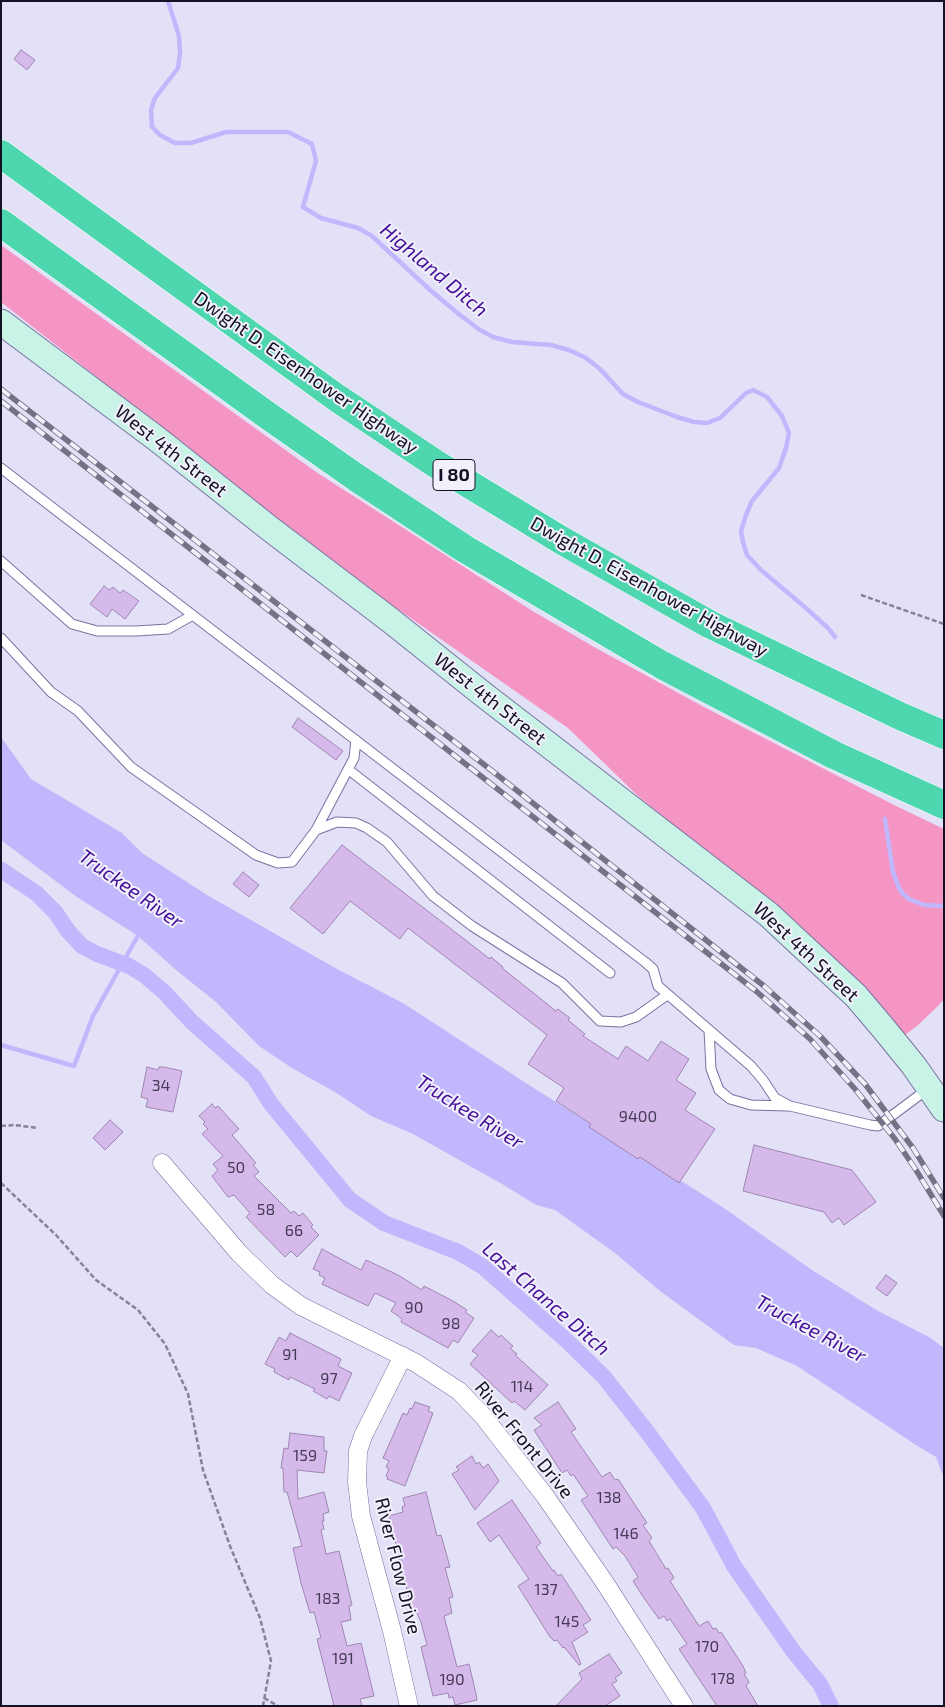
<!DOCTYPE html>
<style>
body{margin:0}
#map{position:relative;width:945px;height:1707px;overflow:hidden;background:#e3e1f7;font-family:"Exo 2",sans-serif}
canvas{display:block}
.frame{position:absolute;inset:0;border:2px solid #151124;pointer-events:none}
</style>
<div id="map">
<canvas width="945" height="1707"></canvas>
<div class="frame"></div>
</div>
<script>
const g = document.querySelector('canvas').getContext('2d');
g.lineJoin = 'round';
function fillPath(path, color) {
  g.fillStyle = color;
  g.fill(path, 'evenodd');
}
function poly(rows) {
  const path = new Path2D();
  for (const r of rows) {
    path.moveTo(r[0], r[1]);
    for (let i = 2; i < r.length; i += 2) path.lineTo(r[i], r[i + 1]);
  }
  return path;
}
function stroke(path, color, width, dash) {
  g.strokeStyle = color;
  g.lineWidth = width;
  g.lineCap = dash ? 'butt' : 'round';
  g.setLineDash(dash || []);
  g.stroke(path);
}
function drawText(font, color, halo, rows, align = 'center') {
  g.font = font + ' "Exo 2",sans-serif';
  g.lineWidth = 4;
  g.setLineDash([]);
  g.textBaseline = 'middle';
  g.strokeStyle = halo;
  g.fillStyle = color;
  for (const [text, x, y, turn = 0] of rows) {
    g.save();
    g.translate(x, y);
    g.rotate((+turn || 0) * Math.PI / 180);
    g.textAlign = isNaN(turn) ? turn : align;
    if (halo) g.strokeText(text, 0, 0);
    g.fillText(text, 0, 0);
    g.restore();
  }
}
fillPath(poly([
 [1,245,316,472,531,610,594,647,704,707,894,805,944,829,944,999,939,1005,917,1026,905,1035,864,988,842,966,810,936,638,796,568,728,392,605,261,506,1,302]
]), '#f595c4');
fillPath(poly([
 [1,737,31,779,122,833,142,853,207,895,337,969,403,1003,529,1085,721,1206,812,1270,878,1311,929,1337,944,1348,944,1478,936,1457,916,1445,797,1366,756,1348,734,1345,660,1291,615,1253,555,1210,536,1205,502,1184,413,1134,371,1116,335,1092,292,1068,259,1046,216,1002,176,970,138,936,77,897,1,840]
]), '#c0b7fc');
stroke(poly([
 [168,1,179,36,180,53,178,68,155,98,151,110,152,127,160,135,175,143,191,143,226,132,288,132,312,144,316,161,303,207,321,218,358,228,372,236,430,290,460,315,480,330,493,337,512,342,551,345,569,350,586,358,600,369,623,394,638,402,677,417,694,422,707,423,720,418,746,393,753,390,767,397,782,416,789,433,786,448,779,468,752,501,746,515,741,531,743,542,747,555,761,570,807,609,828,628,835,637],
 [885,819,893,872,899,888,903,894,909,899,924,905,944,906],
 [1,1045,74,1066,93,1016,140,932]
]), '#c0b7fc', 4.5);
stroke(poly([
 [1,870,36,893,56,913,68,931,82,946,97,954,129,966,144,975,164,992,192,1022,254,1077,271,1104,350,1200,384,1223,458,1252,482,1266,566,1340,604,1377,648,1433,703,1508,734,1566,793,1651,820,1684,831,1706]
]), '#c0b7fc', 16);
const building = poly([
 [21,50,35,60,27,70,14,59,21,50],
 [104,586,109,590,113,587,120,593,123,590,139,601,125,619,112,609,107,617,90,604,104,586],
 [298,718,343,751,336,760,292,727,298,718],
 [342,845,490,959,491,957,503,967,502,968,556,1011,558,1009,570,1018,568,1020,585,1034,583,1036,618,1059,626,1046,648,1061,661,1041,689,1059,676,1080,696,1093,685,1110,715,1129,679,1183,640,1157,638,1159,589,1127,591,1124,556,1101,564,1088,528,1064,547,1035,408,928,400,939,350,901,323,934,290,908,342,845],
 [243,872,259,885,249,897,233,884,243,872],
 [147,1067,158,1070,159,1067,164,1067,182,1071,173,1112,146,1107,148,1099,141,1097,147,1067],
 [212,1104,215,1108,218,1106,239,1129,232,1135,256,1163,253,1165,259,1172,254,1176,291,1213,294,1211,299,1216,303,1213,313,1225,311,1227,319,1235,297,1257,291,1251,285,1257,246,1217,250,1213,234,1195,228,1197,212,1176,218,1170,213,1164,223,1156,202,1134,208,1129,203,1124,205,1122,199,1116,212,1104],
 [110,1120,123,1132,105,1150,93,1138,110,1120],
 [754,1145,852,1170,876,1202,844,1225,839,1218,832,1223,824,1212,743,1191,754,1145],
 [322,1249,361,1270,366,1260,398,1275,422,1290,424,1286,453,1301,467,1310,465,1312,474,1318,458,1343,453,1340,448,1348,401,1322,402,1319,391,1311,396,1303,375,1293,368,1306,322,1284,325,1278,319,1275,320,1272,313,1269,322,1249],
 [886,1275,897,1283,887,1296,876,1288,886,1275],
 [491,1330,499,1337,501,1335,513,1346,510,1348,517,1354,515,1355,548,1385,525,1410,514,1401,512,1403,470,1364,478,1355,472,1351,491,1330],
 [290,1333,341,1359,338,1366,352,1373,339,1401,329,1396,327,1399,313,1391,315,1389,290,1377,289,1380,274,1372,275,1369,265,1364,279,1337,286,1341,290,1333],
 [415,1402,430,1407,428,1411,433,1413,405,1486,387,1479,388,1477,386,1476,389,1469,386,1467,389,1461,383,1458,403,1413,407,1415,410,1408,412,1409,415,1402],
 [558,1402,576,1429,571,1432,602,1477,610,1472,615,1480,618,1479,647,1523,643,1525,652,1538,649,1541,666,1569,668,1568,674,1578,670,1581,699,1626,708,1621,713,1629,716,1628,719,1633,721,1632,743,1666,746,1673,744,1674,749,1682,746,1686,758,1706,717,1706,679,1649,687,1644,670,1619,667,1621,664,1616,659,1619,644,1598,633,1581,638,1577,625,1556,616,1547,613,1549,581,1500,588,1496,573,1474,571,1476,567,1470,562,1473,534,1430,542,1425,534,1418,558,1402],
 [290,1433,324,1437,324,1451,327,1451,324,1473,297,1470,298,1499,324,1492,329,1512,323,1514,324,1521,322,1521,324,1529,321,1530,326,1554,339,1551,352,1605,349,1606,351,1620,341,1622,347,1646,361,1643,374,1696,360,1699,362,1706,334,1706,317,1639,321,1638,314,1612,310,1613,301,1583,293,1548,302,1546,287,1492,284,1492,283,1468,281,1468,284,1448,288,1449,290,1433],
 [472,1456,476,1464,479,1462,483,1468,488,1464,499,1481,475,1510,452,1474,459,1470,456,1467,472,1456],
 [426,1492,437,1536,441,1535,450,1567,445,1568,453,1597,449,1598,452,1613,444,1616,457,1667,469,1664,476,1694,477,1700,455,1705,453,1697,449,1698,448,1693,433,1696,421,1647,427,1645,421,1622,415,1609,412,1610,389,1516,403,1512,402,1507,405,1506,403,1498,426,1492],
 [512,1500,541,1543,536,1547,553,1571,554,1570,558,1576,561,1574,591,1620,583,1625,588,1632,572,1642,581,1664,579,1665,564,1647,563,1648,557,1640,554,1641,550,1637,518,1586,529,1579,499,1535,490,1542,477,1523,512,1500],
 [609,1654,622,1673,615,1678,617,1681,612,1684,620,1696,605,1706,556,1706,582,1679,579,1673,609,1654]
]);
fillPath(building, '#d4b9ea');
stroke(building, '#9f85b3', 1);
const lane = poly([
 [1,468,645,962,653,969,658,986,751,1066,763,1080,775,1098,790,1106,870,1125,878,1126,929,1088],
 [1,561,72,624,97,631,136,631,168,629,193,615],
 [1,638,51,692,78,711,131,767,256,855,278,863,292,862,316,830,337,822,356,823,367,828,387,842,433,896,472,926,562,983,600,1021,621,1022,636,1017,667,995],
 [349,770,610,973],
 [316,830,354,758,356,740],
 [709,1030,711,1069,719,1090,730,1099,751,1105,787,1106]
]);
const street = poly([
 [162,1163,239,1253,272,1285,301,1306,416,1363,459,1391,483,1416,545,1496,605,1583,684,1706],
 [403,1356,363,1436,358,1451,357,1482,361,1516,392,1631,409,1706]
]);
const secondary = poly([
 [1,322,157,439,269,528,390,620,484,695,768,914,856,996,884,1029,914,1066,944,1109]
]);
const highway = poly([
 [1,154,337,398,436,464,561,540,709,624,900,716,944,735],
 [1,223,267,415,357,478,465,549,662,665,834,755,944,805]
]);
stroke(lane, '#7972a2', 11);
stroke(street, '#7972a2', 19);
stroke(secondary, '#7972a2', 27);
stroke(highway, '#fff', 29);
stroke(poly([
 [861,595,944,624],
 [1,1126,14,1125,38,1128],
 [1,1183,56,1235,96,1280,138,1310,165,1344,188,1394,203,1470,230,1546,260,1618,271,1661,263,1706],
 [264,1698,278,1706]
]), '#868398', 2.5, [5, 2.5]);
stroke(lane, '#fff', 9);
stroke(street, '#fff', 18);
stroke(secondary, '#caf3e7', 25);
stroke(highway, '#4ed7af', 28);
const rail = poly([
 [1,389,491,770,764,986,820,1036,865,1084,913,1148,944,1198],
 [1,401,756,991,810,1039,855,1089,895,1139,916,1170,944,1216]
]);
stroke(rail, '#757286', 5.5);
stroke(rail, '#f1f0fb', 4, [11]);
drawText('16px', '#453b56', null, [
 ["34",161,1086],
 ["9400",638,1117],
 ["50",236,1168],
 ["58",266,1210],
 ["66",294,1231],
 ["90",414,1308],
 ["98",451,1324],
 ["91",290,1355],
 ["97",329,1379],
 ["114",522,1387],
 ["159",305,1456],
 ["138",609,1498],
 ["146",626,1534],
 ["137",546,1590],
 ["183",328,1599],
 ["145",567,1622],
 ["170",707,1647],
 ["191",343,1659],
 ["178",723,1679],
 ["190",452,1680]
]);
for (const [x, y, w] of [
 [454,475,42]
]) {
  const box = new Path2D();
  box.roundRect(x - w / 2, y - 15.5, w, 31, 4);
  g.fillStyle = '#f1f0fb';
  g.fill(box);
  stroke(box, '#151124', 1);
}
drawText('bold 18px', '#151124', null, [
 ["I 80",454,475]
]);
drawText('19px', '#151124', '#f1f0fb', [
 ["Dwight D. Eisenhower Highway",306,373,35],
 ["West 4th Street",171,451,38],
 ["Dwight D. Eisenhower Highway",649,587,29],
 ["West 4th Street",490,699,38],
 ["West 4th Street",806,952,43],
 ["River Front Drive",524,1440,51],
 ["River Flow Drive",398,1566,76]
]);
drawText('italic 20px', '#440f98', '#f1f0fb', [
 ["Highland Ditch",434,270,40],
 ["Truckee River",131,889,35],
 ["Truckee River",470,1112,32],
 ["Last Chance Ditch",546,1299,41],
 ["Truckee River",811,1329,28]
]);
</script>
